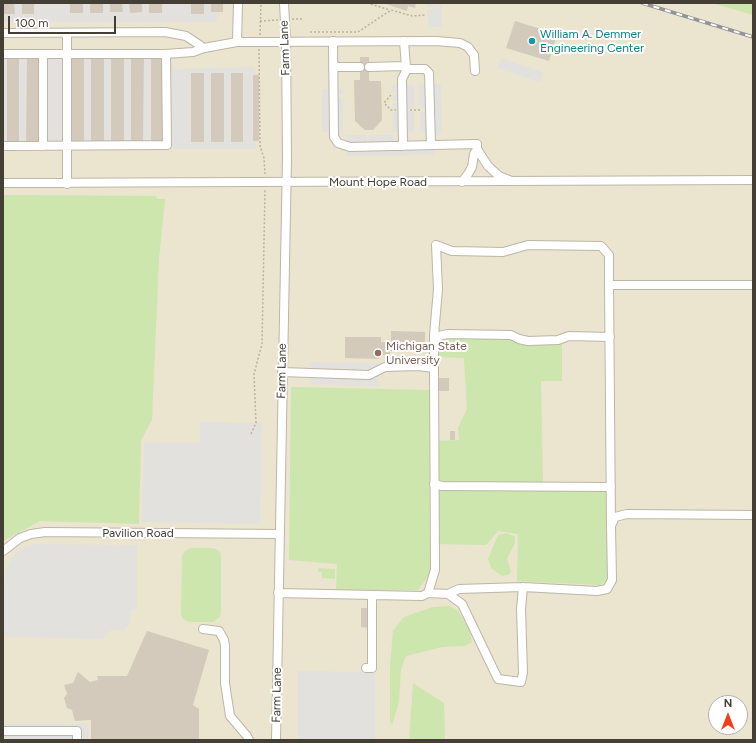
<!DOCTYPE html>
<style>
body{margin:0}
#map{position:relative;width:756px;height:743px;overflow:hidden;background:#f2eee5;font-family:Figtree,sans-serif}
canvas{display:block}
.frame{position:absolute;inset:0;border:4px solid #443e35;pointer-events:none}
.north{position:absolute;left:708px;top:695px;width:40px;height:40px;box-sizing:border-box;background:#fff;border:1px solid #b4b2ae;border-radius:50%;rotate:0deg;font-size:11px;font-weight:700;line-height:16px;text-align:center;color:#443e35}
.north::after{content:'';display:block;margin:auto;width:14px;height:18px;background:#f63d18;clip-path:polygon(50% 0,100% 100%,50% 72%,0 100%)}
.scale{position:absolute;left:8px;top:16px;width:108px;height:18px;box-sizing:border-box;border:2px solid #443e35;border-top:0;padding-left:5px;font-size:12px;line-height:14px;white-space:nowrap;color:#443e35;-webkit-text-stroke:3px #fff;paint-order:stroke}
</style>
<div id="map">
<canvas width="756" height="743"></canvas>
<div class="frame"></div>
<div class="north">N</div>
<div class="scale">100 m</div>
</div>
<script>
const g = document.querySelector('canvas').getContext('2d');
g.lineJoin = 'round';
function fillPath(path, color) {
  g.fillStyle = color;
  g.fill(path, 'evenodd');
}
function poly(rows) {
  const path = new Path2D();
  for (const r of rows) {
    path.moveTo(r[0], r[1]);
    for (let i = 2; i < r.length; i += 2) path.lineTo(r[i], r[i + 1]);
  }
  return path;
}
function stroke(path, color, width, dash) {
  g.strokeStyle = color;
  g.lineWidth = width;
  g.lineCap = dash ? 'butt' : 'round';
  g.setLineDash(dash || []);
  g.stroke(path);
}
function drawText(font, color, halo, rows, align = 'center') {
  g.font = font + ' Figtree,sans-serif';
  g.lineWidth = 4;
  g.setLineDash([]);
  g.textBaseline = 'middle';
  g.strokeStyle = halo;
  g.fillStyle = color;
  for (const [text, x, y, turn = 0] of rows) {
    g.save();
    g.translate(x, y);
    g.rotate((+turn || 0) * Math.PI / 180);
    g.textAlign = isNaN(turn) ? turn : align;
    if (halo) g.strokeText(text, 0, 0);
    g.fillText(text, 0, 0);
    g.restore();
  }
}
fillPath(poly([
 [3,3,753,3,753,740,3,740],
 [716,703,740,703,740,727,716,727]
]), '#ebe4cf');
fillPath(poly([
 [712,3,753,3,753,15],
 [3,195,156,196,157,199,165,199,159,259,152,420,141,440,139,524,40,521,3,541],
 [442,337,509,337,522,342,562,343,562,381,541,381,543,484,436,483,436,441,459,440,458,428,467,409,464,358,437,357,436,342],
 [291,387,429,390,430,574,418,590,336,590,337,564,289,560],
 [436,487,609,489,610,579,600,585,517,581,518,534,498,531,486,545,436,544],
 [507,533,515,537,515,543,507,559,511,572,508,575,502,576,491,568,488,559,498,535],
 [190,548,211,548,216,549,220,552,221,557,221,612,220,617,213,622,192,622,186,621,182,618,181,613,182,557,184,552],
 [318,568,335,569,335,579,322,578,322,572,318,572],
 [450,606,458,611,470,631,472,642,465,646,442,647,406,656,401,669,399,702,392,725,390,720,390,667,393,631,404,617,433,607],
 [413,683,444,703,445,740,409,740]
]), '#cce6ae');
fillPath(poly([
 [3,3,218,3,218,22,3,22],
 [427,4,442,4,442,27,428,27,428,10,433,10,433,7,427,7],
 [169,57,174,69,255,67,256,149,3,149,3,58],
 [501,58,543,72,540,82,497,68],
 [419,84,441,84,442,133,434,133,435,155,346,156,346,149,341,149,332,145,330,140,330,132,322,132,322,89,343,89,343,94,337,94,337,97,343,98,343,133,337,133,338,140,346,142,346,135,367,135,367,142,369,142,369,135,394,135,394,141,397,141,400,138,399,132,393,132,393,112,400,112,399,109,393,109,393,103,399,103,399,101,393,101,393,95,399,95,399,93,392,93,392,89,399,88,392,88,392,85,414,85,414,109,408,109,407,111,414,111,414,132,408,133,407,136,411,141,422,141,425,140,426,133,420,132,420,112,426,112,426,108,419,108],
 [311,362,379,363,378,386,310,384],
 [200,422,262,423,260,524,142,522,144,442,200,443],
 [35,544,137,545,137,609,131,610,130,624,122,631,111,630,102,639,3,637,3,589,4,589,5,573,9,563,15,554,25,547],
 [298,671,375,672,375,740,298,740],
 [3,723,88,724,88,740,3,740]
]), '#e3e1dd');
fillPath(poly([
 [3,3,14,3,15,14,3,14],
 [22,3,34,3,34,14,22,14],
 [70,3,83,3,83,13,70,13],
 [90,3,103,3,103,13,90,13],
 [110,3,122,3,123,12,110,12],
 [129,3,142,3,142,12,130,13],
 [149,3,162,3,162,13,149,13],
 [191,3,204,3,204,14,191,14],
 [211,3,223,3,223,12,211,12],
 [383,3,416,3,415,8,408,6,407,11],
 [515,21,557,34,549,61,506,48],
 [7,56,19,56,19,142,7,142],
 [27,56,39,56,39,142,26,142],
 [71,56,84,56,84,142,71,142],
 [91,56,104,56,104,142,91,142],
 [111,56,124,56,124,142,111,142],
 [151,56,163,56,163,142,151,142],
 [131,57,144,57,143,142,131,142],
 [360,57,369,57,369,81,381,81,382,120,373,130,365,130,355,121,354,80,360,80],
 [191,73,204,73,204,142,191,142],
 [211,73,224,73,224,142,211,142],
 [231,73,243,73,243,142,231,142],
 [253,75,259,75,259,141,253,141],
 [391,331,425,332,425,352,390,351,390,355,380,355,379,359,345,358,345,337,381,337,381,342,391,342],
 [439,378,449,378,449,391,439,391],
 [450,431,455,431,455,440,450,440],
 [361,608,369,608,369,628,361,627],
 [147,631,209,650,193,705,199,709,199,740,91,740,91,720,75,721,72,710,67,708,64,698,67,694,64,685,73,683,78,672,90,682,98,680,97,676,127,676]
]), '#d3cabb');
const minor = poly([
 [3,33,165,32,186,36,204,48],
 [67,33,67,184],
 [333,41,334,137,338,143,350,147,477,144,477,149],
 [404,41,406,67,407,69,425,69,429,73,431,145],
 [237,42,238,3],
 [3,54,165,54,193,52,204,48,237,42,436,41,460,43,468,47,474,55,475,71],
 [43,54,43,146],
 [333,67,360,67],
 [369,67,405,66],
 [3,146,167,145,166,54],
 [403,146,402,79,407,69],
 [462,182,468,174,472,167,474,154,477,149,488,166,499,176,509,180],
 [3,183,753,180],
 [434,342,439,336,447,334,511,335,519,339,528,341,558,340,569,336,610,337],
 [282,372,369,375,385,367,418,366,434,368,434,335,438,289,436,245,452,251,503,252,528,245,601,246,609,255,609,285],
 [434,484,442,486,611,487],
 [611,526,609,285,753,285],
 [3,551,20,538,31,534,45,532,279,534],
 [278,593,422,596,428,593,448,594,462,604,498,679,521,682,523,673,521,609,523,587],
 [428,593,435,570,434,368],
 [448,594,459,589,523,587,597,591,607,589,612,580,611,526,615,517,627,514,753,515],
 [203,629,219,631,224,640,225,646,225,683,230,716,247,736,249,740],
 [366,668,372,668,372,595],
 [3,731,77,731,77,740],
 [276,740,287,158,286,41,284,3]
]);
stroke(minor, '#bdb6a8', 10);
stroke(poly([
 [367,3,390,10],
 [292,19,303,19],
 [260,21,278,20],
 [310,32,358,32,391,10,412,16,426,15],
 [260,35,261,3],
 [259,49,260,146,264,158,265,174],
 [391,95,384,103,391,110,396,110],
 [410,110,422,110],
 [251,434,256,423,254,374,262,344,265,190]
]), '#bfb299', 1.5, [2, 2]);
stroke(minor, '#fff', 8);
const rail = poly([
 [642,3,753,37]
]);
stroke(rail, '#949494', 3.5);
stroke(rail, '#fff', 2, [6]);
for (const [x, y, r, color] of [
 [532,41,4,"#0f9aa8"],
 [378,353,4,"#8d6e63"]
]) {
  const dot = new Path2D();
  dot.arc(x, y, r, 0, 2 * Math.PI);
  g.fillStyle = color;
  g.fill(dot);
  stroke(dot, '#fff', 1.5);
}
drawText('12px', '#0d838f', '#fff', [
 ["William A. Demmer",540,34],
 ["Engineering Center",540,48]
], 'left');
drawText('12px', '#443e35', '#fff', [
 ["Farm Lane",285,48,-92],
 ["Mount Hope Road",378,182],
 ["Farm Lane",282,371,-89],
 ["Pavilion Road",138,533],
 ["Farm Lane",277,695,-89]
]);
drawText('12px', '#785e54', '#fff', [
 ["Michigan State",386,346],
 ["University",386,360]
], 'left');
</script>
